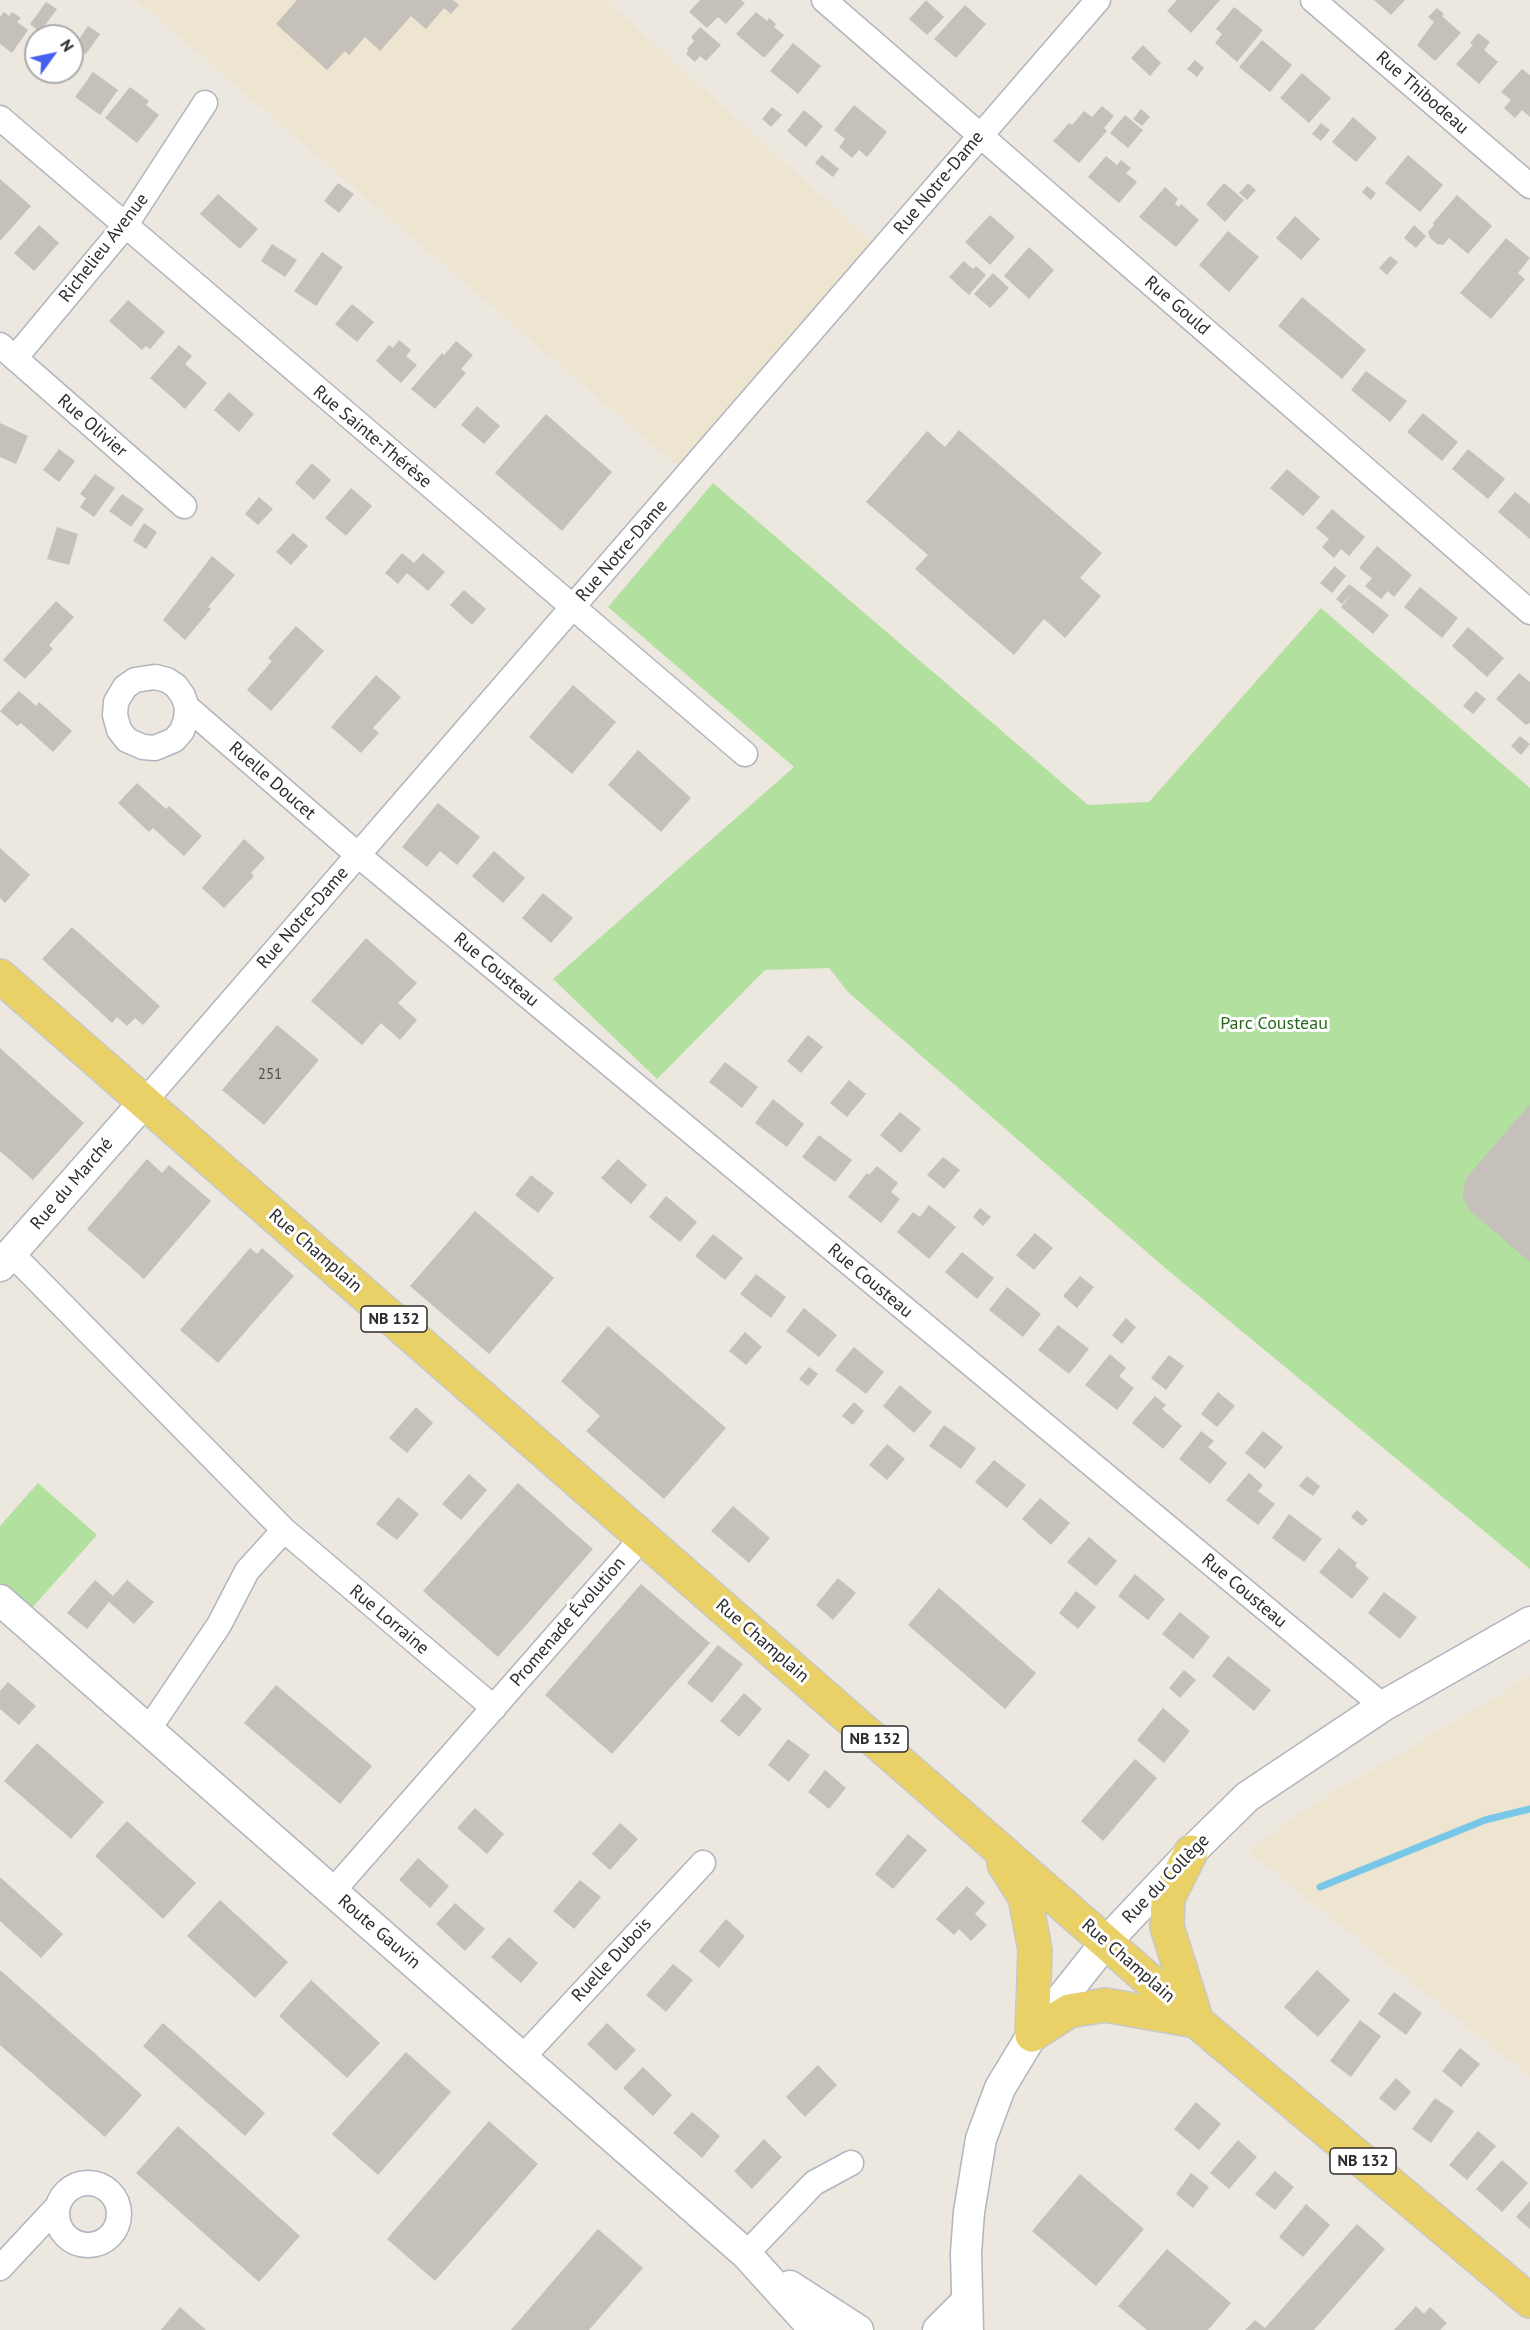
<!DOCTYPE html>
<meta charset="utf-8">
<style>
body{margin:0}
#map{position:relative;width:1530px;height:2330px;overflow:hidden;background:#ece7df;font-family:"PT Sans",sans-serif}
canvas{display:block}
.north{position:absolute;left:24px;top:24px;width:60px;height:60px;box-sizing:border-box;background:#fff;border:2px solid #ababab;border-radius:50%;rotate:57deg;font-size:16px;font-weight:700;line-height:24px;text-align:center;color:#2c2c2c}
.north::after{content:'';display:block;margin:auto;width:21px;height:27px;background:#4860f0;clip-path:polygon(50% 0,100% 100%,50% 72%,0 100%)}
</style>
<div id="map">
<canvas width="1530" height="2330"></canvas>
<div class="north">N</div>
</div>
<script>
const g = document.querySelector('canvas').getContext('2d');
g.lineJoin = 'round';
function fillPath(path, color) {
  g.fillStyle = color;
  g.fill(path, 'evenodd');
}
function poly(rows) {
  const path = new Path2D();
  for (const r of rows) {
    if (r.length === 3) {
      path.moveTo(r[0] + r[2], r[1]);
      path.arc(r[0], r[1], r[2], 0, 2 * Math.PI);
      continue;
    }
    path.moveTo(r[0], r[1]);
    for (let i = 2; i < r.length; i += 2) path.lineTo(r[i], r[i + 1]);
  }
  return path;
}
function stroke(path, color, width, dash) {
  g.strokeStyle = color;
  g.lineWidth = width;
  g.lineCap = dash ? 'butt' : 'round';
  g.setLineDash(dash || []);
  g.stroke(path);
}
function drawText(font, color, halo, rows, align = 'center') {
  g.font = font + ' "PT Sans",sans-serif';
  g.lineWidth = 6;
  g.setLineDash([]);
  g.textBaseline = 'middle';
  g.strokeStyle = halo;
  g.fillStyle = color;
  for (const [text, x, y, turn = 0] of rows) {
    g.save();
    g.translate(x, y);
    g.rotate((+turn || 0) * Math.PI / 180);
    g.textAlign = isNaN(turn) ? turn : align;
    if (halo) g.strokeText(text, 0, 0);
    g.fillText(text, 0, 0);
    g.restore();
  }
}
fillPath(poly([
 [137,0,605,0,882,251,688,475],
 [1530,1677,1530,2076,1248,1851,1301,1812]
]), '#ede5cf');
fillPath(poly([
 [713,483,1088,805,1149,802,1321,608,1530,788,1530,1569,1164,1267,848,992,829,968,765,970,657,1079,553,979,794,767,608,607],
 [38,1483,97,1535,31,1609,0,1582,0,1526]
]), '#b2e09e');
stroke(poly([
 [1320,1887,1485,1820,1530,1809]
]), '#78c6e8', 7);
fillPath(poly([
 [297,0,453,0,459,5,451,14,444,8,426,29,411,16,380,51,365,37,349,55,345,51,327,70,276,24],
 [700,0,741,0,745,3,726,24,718,17,707,28,689,12],
 [926,0,944,17,927,35,909,19],
 [1177,0,1220,0,1191,33,1167,11],
 [1374,0,1405,0,1391,15],
 [46,2,57,9,40,32,30,24],
 [965,5,986,24,956,58,934,39],
 [1234,7,1263,30,1237,62,1215,43,1222,34,1216,29],
 [1437,8,1444,14,1442,16,1461,33,1435,61,1417,45,1434,22,1428,17],
 [4,12,9,16,12,12,21,18,17,22,28,30,12,53,0,44,0,17],
 [756,12,767,21,769,18,776,24,774,27,784,35,765,57,763,57,736,34],
 [88,26,100,34,86,54,74,46],
 [700,27,721,45,706,61,700,56,695,62,686,54,688,51,687,49,694,41,691,37],
 [1478,33,1490,42,1484,50,1498,62,1479,84,1456,64,1473,45,1470,43],
 [1262,40,1292,65,1270,92,1239,67],
 [793,43,821,66,798,94,770,71],
 [1143,45,1161,63,1150,76,1131,58],
 [36,51,36,72,53,72,47,80,26,65],
 [1195,60,1204,68,1197,77,1187,69],
 [1522,69,1530,75,1530,117,1522,110,1515,118,1504,108,1511,100,1501,92],
 [93,72,118,90,100,115,75,97],
 [1302,73,1331,98,1309,123,1280,98],
 [130,87,149,101,146,105,159,115,137,143,105,118],
 [854,105,887,132,867,157,859,150,852,158,839,147,845,139,834,130],
 [1102,106,1114,116,1104,128,1107,131,1079,163,1053,141,1069,123,1072,125,1084,111,1092,117],
 [772,107,782,115,771,127,762,119],
 [1141,109,1150,117,1142,126,1133,119],
 [804,110,823,126,806,147,787,131],
 [1125,115,1143,130,1128,148,1110,133],
 [1353,117,1377,138,1356,162,1332,142],
 [1321,123,1330,130,1321,141,1312,134],
 [822,155,839,169,833,177,815,163],
 [1408,155,1443,185,1420,212,1385,183],
 [1106,156,1117,165,1121,160,1131,168,1126,173,1137,182,1119,203,1088,177],
 [0,179,31,206,0,241],
 [338,183,354,194,339,213,324,201],
 [1224,183,1244,200,1225,222,1206,204],
 [1248,183,1256,190,1247,200,1239,193],
 [1367,186,1376,193,1371,200,1362,192],
 [1165,187,1178,199,1175,204,1179,207,1181,204,1199,220,1176,247,1139,217],
 [218,194,258,229,240,249,200,214],
 [1457,195,1492,226,1468,254,1449,238,1443,245,1437,244,1430,238,1428,232,1434,225,1433,223],
 [990,215,1015,237,990,265,965,242],
 [1295,216,1320,239,1301,260,1276,238],
 [39,225,59,243,34,271,14,253],
 [1414,225,1426,236,1416,248,1404,238],
 [1228,231,1259,257,1229,292,1199,265],
 [1506,238,1530,258,1518,273,1525,279,1491,319,1460,293],
 [272,244,297,260,285,277,261,261],
 [1029,247,1054,270,1029,299,1004,276],
 [322,252,343,267,316,306,294,291],
 [1390,256,1398,262,1387,275,1379,268],
 [964,261,973,269,976,266,986,275,969,295,949,277],
 [993,273,1009,288,990,308,974,294],
 [1302,297,1366,350,1342,379,1278,326],
 [128,300,165,332,150,349,146,346,142,350,109,321],
 [352,304,374,322,357,342,335,324],
 [399,340,411,350,406,356,417,365,401,383,376,361,389,345,393,348],
 [456,341,473,355,461,369,466,373,435,409,411,389,442,353,444,355],
 [179,345,192,356,185,364,207,383,185,409,150,378],
 [1366,371,1407,401,1390,422,1351,390],
 [229,392,254,414,239,432,214,410],
 [477,406,500,426,484,444,461,425],
 [1423,413,1458,442,1442,461,1407,432],
 [546,414,612,472,562,531,495,473],
 [0,423,28,436,16,464,0,457],
 [959,430,1102,553,1080,578,1101,596,1065,638,1044,619,1014,655,915,569,928,555,866,502,927,431,945,447],
 [59,449,75,461,59,482,43,470],
 [1468,449,1505,479,1488,499,1452,469],
 [312,463,331,480,314,500,295,483],
 [1287,469,1320,497,1303,516,1270,488],
 [95,474,115,488,94,517,80,507,86,498,80,494],
 [351,488,372,506,346,536,325,518],
 [1515,492,1530,504,1530,539,1498,512],
 [122,494,144,509,131,527,109,511],
 [259,497,273,509,258,525,245,514],
 [1332,509,1365,537,1349,556,1341,549,1334,558,1322,547,1329,539,1316,528],
 [144,523,157,532,146,549,133,541],
 [57,527,78,534,69,565,47,559],
 [293,533,308,546,291,565,276,552],
 [1377,546,1412,575,1394,597,1388,591,1381,599,1365,586,1372,578,1359,568],
 [402,553,414,563,423,553,445,572,428,591,407,573,398,584,385,573],
 [212,556,235,575,208,607,211,609,185,640,163,620],
 [1335,566,1346,576,1332,593,1320,583],
 [1349,584,1389,615,1373,634,1341,607,1353,593,1342,604,1336,599],
 [1420,587,1458,618,1442,638,1404,607],
 [464,590,486,609,472,625,450,605],
 [56,601,74,617,49,645,53,649,25,679,3,660],
 [296,626,324,651,271,711,247,690,272,661,268,658],
 [1468,627,1504,658,1487,677,1452,646],
 [1519,673,1530,682,1530,724,1529,723,1526,725,1496,699],
 [376,675,401,697,373,728,379,733,361,753,331,727],
 [573,685,616,722,572,774,529,737],
 [19,691,36,706,39,702,72,731,53,752,21,723,17,726,0,711],
 [1476,691,1486,699,1473,714,1463,706],
 [1520,736,1530,744,1521,755,1511,746],
 [638,750,691,798,661,832,608,785],
 [137,783,166,809,169,806,202,836,184,856,153,828,149,832,118,803],
 [438,803,480,837,457,865,440,851,427,867,402,847],
 [244,839,265,858,251,873,254,876,224,908,202,888],
 [0,848,30,875,5,903,0,898],
 [494,851,525,878,503,903,472,876],
 [543,893,573,918,551,943,522,918],
 [72,927,160,1006,143,1025,135,1018,127,1026,117,1017,112,1023,42,959],
 [366,938,417,983,398,1003,417,1020,400,1040,381,1023,362,1045,311,1001],
 [277,1025,319,1060,264,1125,222,1090],
 [808,1035,823,1047,801,1073,787,1061],
 [0,1048,84,1123,33,1180,0,1151],
 [725,1062,758,1087,742,1108,709,1082],
 [849,1080,866,1094,847,1117,830,1103],
 [773,1099,804,1124,787,1147,755,1123],
 [1530,1104,1530,1262,1469,1210,1462,1196,1466,1178],
 [900,1112,921,1129,901,1153,880,1135],
 [819,1135,852,1160,835,1182,802,1157],
 [943,1157,960,1170,944,1189,927,1175],
 [147,1159,162,1173,169,1165,211,1201,144,1279,87,1229],
 [618,1159,647,1185,631,1204,601,1178],
 [877,1166,898,1183,891,1192,900,1199,881,1223,848,1197,867,1173,869,1175],
 [531,1175,554,1193,538,1213,515,1195],
 [666,1196,697,1222,680,1242,649,1217],
 [929,1205,956,1227,929,1259,897,1232,913,1212,920,1217],
 [980,1208,991,1217,983,1226,973,1217],
 [475,1211,554,1278,489,1354,410,1286],
 [1035,1233,1053,1248,1034,1270,1016,1255],
 [713,1234,743,1258,725,1280,695,1256],
 [250,1248,257,1254,262,1248,294,1276,218,1363,180,1330],
 [962,1252,994,1278,977,1299,945,1272],
 [756,1274,786,1297,771,1318,740,1294],
 [1080,1276,1094,1287,1077,1308,1063,1296],
 [1007,1287,1041,1314,1023,1337,989,1310],
 [804,1308,837,1335,819,1357,786,1331],
 [1126,1318,1136,1327,1122,1344,1112,1335],
 [1058,1325,1089,1349,1069,1374,1038,1350],
 [608,1326,726,1428,664,1499,586,1431,600,1416,561,1381],
 [745,1332,762,1347,746,1365,729,1351],
 [854,1347,884,1372,866,1394,835,1370],
 [1110,1354,1126,1368,1119,1376,1134,1388,1117,1410,1085,1385],
 [1169,1355,1184,1366,1166,1390,1151,1378],
 [809,1367,818,1374,808,1386,799,1379],
 [900,1385,932,1412,914,1433,883,1406],
 [1218,1392,1235,1406,1217,1427,1201,1414],
 [1155,1396,1166,1405,1162,1409,1182,1426,1163,1449,1132,1423],
 [854,1402,864,1411,853,1425,842,1416],
 [416,1407,433,1423,407,1453,389,1438],
 [944,1425,976,1448,961,1469,929,1446],
 [1201,1431,1214,1441,1208,1447,1227,1463,1210,1484,1179,1459],
 [1263,1431,1283,1447,1265,1469,1245,1453],
 [887,1444,905,1459,887,1480,869,1465],
 [994,1460,1026,1485,1007,1508,975,1482],
 [1249,1473,1263,1485,1258,1491,1275,1504,1258,1525,1226,1500],
 [469,1474,487,1490,461,1520,442,1504],
 [1307,1476,1320,1486,1313,1496,1299,1486],
 [518,1483,593,1549,498,1657,423,1591],
 [398,1497,419,1514,397,1540,376,1524],
 [1040,1498,1070,1523,1051,1545,1022,1519],
 [733,1506,770,1538,749,1563,711,1531],
 [1357,1510,1368,1520,1362,1526,1351,1517],
 [1289,1514,1322,1539,1304,1562,1272,1538],
 [1089,1537,1117,1561,1096,1586,1067,1562],
 [1339,1548,1357,1563,1355,1566,1369,1578,1352,1599,1319,1572],
 [1135,1574,1165,1599,1148,1620,1118,1596],
 [838,1578,856,1593,833,1620,816,1605],
 [95,1580,113,1596,127,1580,154,1602,134,1624,109,1602,87,1629,67,1613],
 [641,1584,710,1643,612,1754,545,1695],
 [939,1588,1036,1673,1005,1709,908,1625],
 [1076,1591,1096,1607,1078,1629,1059,1613],
 [1384,1592,1417,1617,1400,1639,1368,1613],
 [1180,1612,1210,1637,1193,1659,1162,1634],
 [718,1645,743,1664,712,1703,687,1683],
 [1228,1656,1271,1690,1254,1711,1212,1676],
 [1184,1670,1196,1680,1180,1698,1169,1688],
 [8,1682,36,1706,19,1725,0,1709,0,1691],
 [276,1685,372,1766,340,1804,244,1723],
 [744,1693,762,1709,739,1737,720,1721],
 [1163,1708,1190,1731,1164,1763,1137,1740],
 [788,1739,810,1755,789,1782,768,1765],
 [37,1743,104,1802,71,1839,4,1781],
 [1135,1759,1157,1778,1103,1841,1081,1821],
 [825,1770,846,1788,829,1809,808,1792],
 [475,1808,504,1834,487,1854,457,1828],
 [127,1821,196,1883,163,1919,95,1856],
 [620,1823,638,1839,610,1870,592,1854],
 [908,1834,927,1850,893,1889,875,1874],
 [418,1858,449,1886,430,1908,399,1880],
 [0,1877,63,1934,41,1958,0,1921],
 [580,1880,601,1897,574,1929,553,1911],
 [967,1886,985,1903,975,1914,987,1925,971,1941,959,1929,954,1935,936,1919],
 [220,1900,288,1962,255,1998,187,1936],
 [455,1903,485,1929,465,1951,436,1924],
 [726,1919,745,1936,719,1968,699,1951],
 [509,1937,538,1963,521,1983,491,1957],
 [673,1964,693,1980,666,2012,646,1995],
 [0,1970,142,2095,105,2137,0,2045],
 [1317,1970,1350,2000,1318,2037,1284,2007],
 [311,1980,380,2043,347,2078,279,2016],
 [1394,1992,1422,2013,1406,2035,1378,2014],
 [1360,2020,1381,2036,1351,2077,1330,2061],
 [163,2023,265,2113,245,2136,143,2046],
 [607,2023,636,2050,616,2071,587,2044],
 [1460,2048,1480,2064,1461,2087,1442,2071],
 [406,2052,451,2092,378,2175,332,2134],
 [818,2065,837,2085,805,2117,786,2097],
 [643,2067,672,2095,653,2116,623,2088],
 [1396,2078,1411,2092,1395,2111,1379,2098],
 [1435,2098,1454,2111,1431,2143,1412,2129],
 [1196,2102,1221,2124,1199,2150,1174,2129],
 [692,2112,720,2136,702,2158,673,2133],
 [489,2121,538,2164,435,2281,387,2239],
 [178,2126,300,2236,259,2282,136,2173],
 [1478,2131,1496,2146,1467,2180,1449,2165],
 [764,2139,782,2157,752,2189,734,2171],
 [1238,2140,1257,2157,1229,2189,1210,2173],
 [1502,2160,1528,2183,1502,2212,1476,2189],
 [1275,2171,1294,2187,1275,2210,1255,2194],
 [1191,2173,1209,2187,1193,2208,1176,2194],
 [1080,2174,1144,2229,1096,2286,1032,2231],
 [1530,2201,1530,2229,1516,2217],
 [1306,2204,1330,2225,1303,2257,1279,2237],
 [1357,2224,1385,2249,1314,2330,1245,2330,1255,2320,1265,2328],
 [598,2229,643,2268,589,2330,511,2330],
 [1167,2249,1231,2303,1208,2330,1147,2330,1118,2306],
 [1416,2306,1424,2314,1430,2307,1447,2323,1440,2330,1394,2330],
 [180,2307,206,2330,161,2330]
]), '#c5c1ba');
const minor = poly([
 [824,0,1530,612],
 [1313,0,1530,186],
 [0,118,745,754],
 [0,345,184,506],
 [15,358,125,226,205,103],
 [187,707,186,719,182,731,174,740,155,748,143,747,127,740,119,730,115,715,116,702,125,687,135,680,155,677,167,680,176,686,183,696,187,707,358,855,1383,1706],
 [145,1101,1098,0],
 [11,1253,284,1530],
 [148,1730,219,1625,247,1571,284,1530,494,1708],
 [332,1892,643,1537],
 [522,2058,703,1863],
 [88,2214,31],
 [746,2254,814,2183,851,2163],
 [0,2268,57,2207]
]);
const tertiary = poly([
 [0,1266,145,1101],
 [0,1600,746,2254,815,2330],
 [790,2286,858,2330],
 [938,2330,967,2301],
 [968,2330,966,2253,969,2212,981,2139,1000,2088,1032,2035,1107,1941,1191,1852,1247,1797,1383,1706,1530,1622]
]);
const primary = poly([
 [0,976,1196,2021,1530,2301],
 [1191,1852,1168,1898,1167,1927,1196,2019],
 [1004,1864,1025,1897,1035,1950,1032,2035],
 [1032,2035,1069,2011,1105,2005,1196,2021]
]);
stroke(minor, '#b2b4be', 27);
stroke(tertiary, '#b2b4be', 33);
stroke(primary, '#c8c8c8', 36);
stroke(minor, '#fff', 24);
stroke(tertiary, '#fff', 30);
stroke(primary, '#e9d167', 33);
drawText('15px', '#525150', null, [
 ["251",270,1075]
]);
for (const [x, y, w] of [
 [394,1319,66],
 [875,1739,66],
 [1363,2161,66]
]) {
  const box = new Path2D();
  box.roundRect(x - w / 2, y - 13, w, 26, 4.5);
  g.fillStyle = '#fff';
  g.fill(box);
  stroke(box, '#2c2c2c', 1.5);
}
drawText('bold 16px', '#2c2c2c', null, [
 ["NB 132",394,1319],
 ["NB 132",875,1739],
 ["NB 132",1363,2161]
]);
drawText('18px', '#2c2c2c', '#fff', [
 ["Rue Thibodeau",1422,93,41],
 ["Rue Notre-Dame",939,183,-50],
 ["Richelieu Avenue",104,248,-52],
 ["Rue Gould",1177,306,41],
 ["Rue Olivier",92,426,41],
 ["Rue Sainte-Thérèse",372,437,40],
 ["Rue Notre-Dame",622,551,-49],
 ["Ruelle Doucet",272,781,41],
 ["Rue Notre-Dame",303,918,-49],
 ["Rue Cousteau",496,970,40],
 ["Rue du Marché",72,1184,-49],
 ["Rue Champlain",315,1251,41],
 ["Rue Cousteau",870,1281,40],
 ["Rue Cousteau",1244,1591,40],
 ["Rue Lorraine",389,1620,40],
 ["Promenade Évolution",568,1622,-49],
 ["Rue Champlain",762,1641,41],
 ["Rue du Collège",1166,1879,-46],
 ["Route Gauvin",379,1932,41],
 ["Ruelle Dubois",612,1960,-47],
 ["Rue Champlain",1128,1961,41]
]);
drawText('18px', '#2a661e', '#fff', [
 ["Parc Cousteau",1274,1024]
]);
</script>
